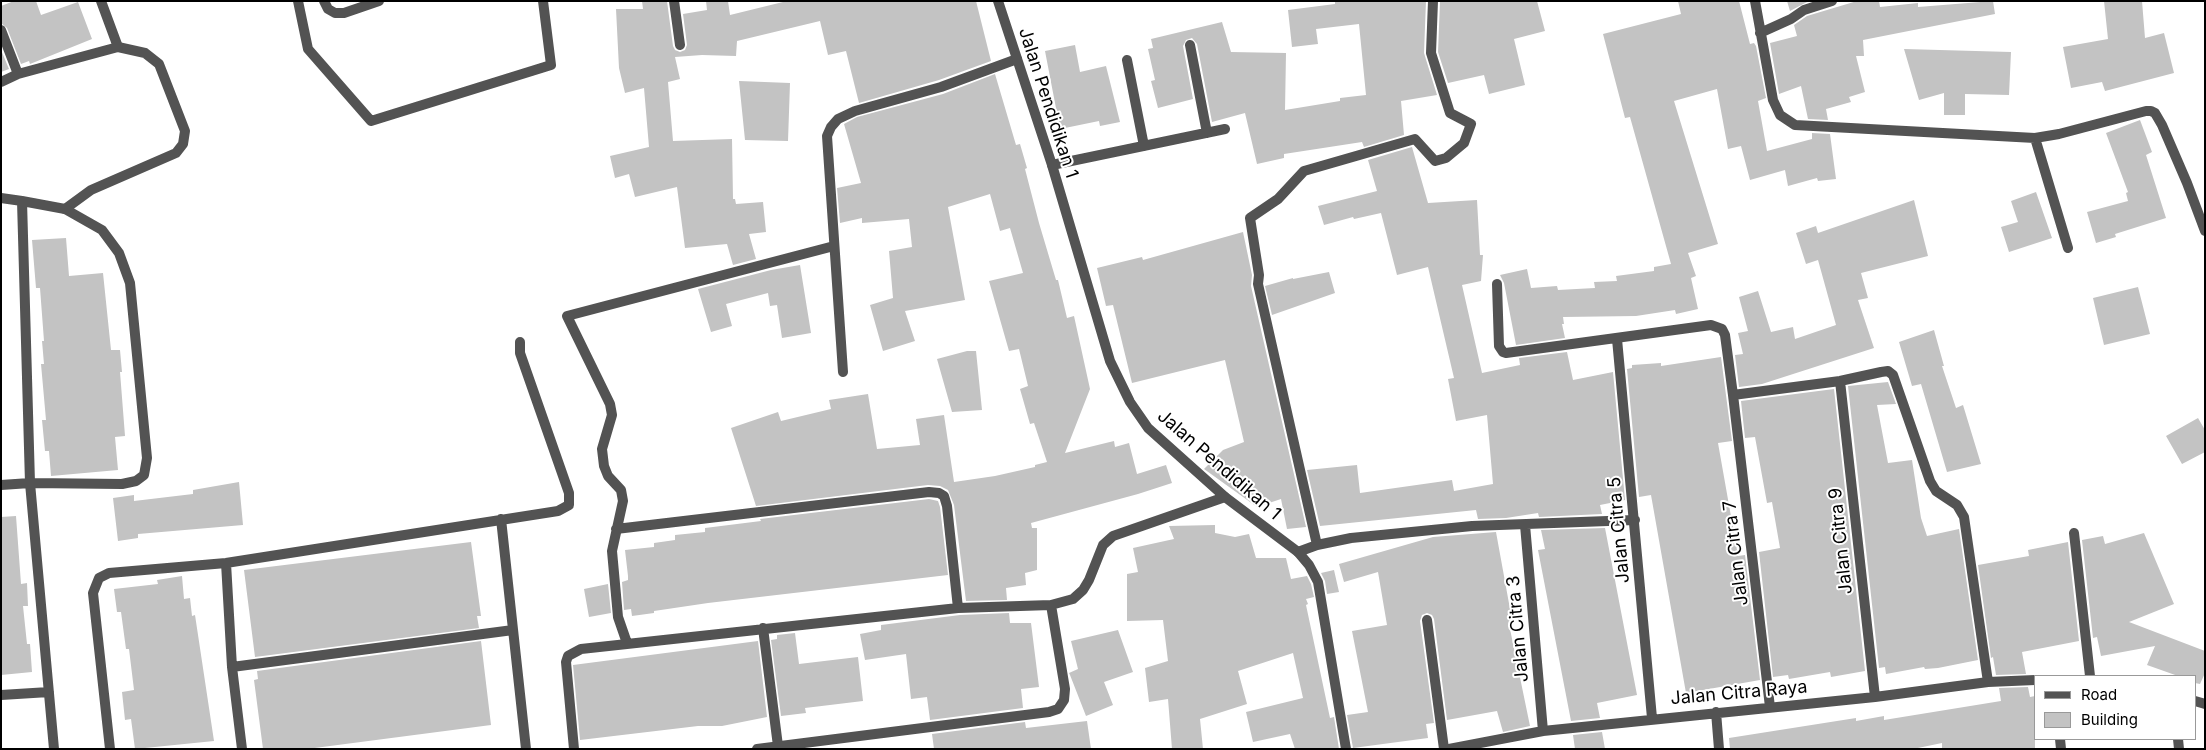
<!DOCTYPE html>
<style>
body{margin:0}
#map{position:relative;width:2206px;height:750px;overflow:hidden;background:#fff;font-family:Inter,sans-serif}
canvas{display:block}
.frame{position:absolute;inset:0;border:2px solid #000;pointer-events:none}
.legend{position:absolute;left:2034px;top:675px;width:162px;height:65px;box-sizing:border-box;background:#fff;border:1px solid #999;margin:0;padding:6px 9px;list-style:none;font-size:15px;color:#000}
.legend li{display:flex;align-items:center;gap:10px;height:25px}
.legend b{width:25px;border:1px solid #999}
</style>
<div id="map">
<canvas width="2206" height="750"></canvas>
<div class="frame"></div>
<ul class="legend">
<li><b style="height:6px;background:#535353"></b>Road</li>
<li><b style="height:14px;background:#c3c3c3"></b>Building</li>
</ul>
</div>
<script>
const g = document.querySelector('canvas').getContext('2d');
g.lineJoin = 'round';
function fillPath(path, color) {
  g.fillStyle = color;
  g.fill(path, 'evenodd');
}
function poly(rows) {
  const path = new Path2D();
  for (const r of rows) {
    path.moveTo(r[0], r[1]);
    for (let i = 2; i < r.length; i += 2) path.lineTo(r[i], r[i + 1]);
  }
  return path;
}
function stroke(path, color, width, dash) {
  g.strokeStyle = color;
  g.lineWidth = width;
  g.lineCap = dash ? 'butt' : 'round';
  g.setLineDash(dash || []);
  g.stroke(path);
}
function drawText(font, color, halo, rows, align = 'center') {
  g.font = font + ' Inter,sans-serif';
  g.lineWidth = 4;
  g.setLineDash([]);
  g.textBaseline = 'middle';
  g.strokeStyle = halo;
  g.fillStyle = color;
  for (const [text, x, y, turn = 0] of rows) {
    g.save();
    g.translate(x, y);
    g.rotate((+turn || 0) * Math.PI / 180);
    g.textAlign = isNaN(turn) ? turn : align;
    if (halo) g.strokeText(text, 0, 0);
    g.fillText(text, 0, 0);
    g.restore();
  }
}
fillPath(poly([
 [14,1,36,1,41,15,78,2,92,39,30,64,29,61,21,64,7,28,1,23,1,6],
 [642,1,667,1,673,46,675,50,680,52,685,50,687,45,683,14,707,10,706,1,728,1,730,15,787,1,976,1,991,61,939,80,859,103,846,51,828,55,820,21,737,41,736,56,702,55,675,57,680,79,668,82,673,141,732,139,733,199,735,199,736,204,763,202,766,232,749,234,756,259,733,265,727,244,685,248,677,187,635,197,629,174,615,178,610,156,649,147,644,88,625,93,619,68,616,9,643,9],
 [1335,1,1426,1,1424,53,1437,95,1401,101,1404,135,1364,147,1362,142,1284,154,1284,158,1257,164,1245,113,1212,122,1197,44,1192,38,1186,40,1183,46,1193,99,1158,108,1151,81,1155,80,1148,49,1153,48,1151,39,1222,22,1231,52,1286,53,1285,110,1340,101,1340,98,1366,95,1359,24,1316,29,1318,44,1292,47,1288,10,1335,4],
 [1440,1,1537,1,1545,31,1514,39,1525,85,1489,94,1484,75,1448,83,1438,52],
 [1678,1,1739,1,1750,44,1754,43,1756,46,1766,98,1758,101,1767,151,1812,139,1812,133,1830,134,1836,179,1818,181,1817,178,1788,186,1785,170,1750,180,1741,146,1728,149,1717,89,1674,101,1718,244,1688,253,1696,276,1691,278,1698,309,1676,314,1675,310,1636,316,1563,317,1564,324,1562,324,1565,338,1516,345,1504,283,1500,275,1527,269,1531,288,1557,286,1558,290,1595,288,1594,282,1617,281,1616,276,1654,271,1654,267,1671,264,1630,117,1625,118,1603,34,1681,14],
 [1787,1,1809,1,1790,11],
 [1857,1,1879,1,1880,7,1918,3,1918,7,1993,1,1995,14,1863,40,1864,56,1856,56,1865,92,1849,97,1851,102,1826,109,1828,120,1808,119,1801,86,1779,94,1770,43,1797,36,1794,25,1807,16],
 [2104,1,2142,1,2145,38,2164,33,2174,73,2105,91,2102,82,2071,88,2063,47,2108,39],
 [1075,45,1080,72,1106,66,1120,122,1100,126,1099,121,1060,129,1045,51],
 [1904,49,2011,52,2009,95,1965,94,1965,115,1944,115,1944,93,1919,100],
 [1,50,9,69,1,72],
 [995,74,1016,145,1020,144,1027,168,1025,169,1039,223,1056,280,1058,280,1067,318,1074,316,1090,389,1065,453,1114,441,1115,447,1129,443,1137,474,1166,465,1172,483,1138,494,1031,523,1032,528,1037,528,1037,570,1025,573,1026,585,1006,588,1007,600,966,601,954,505,948,490,940,486,928,485,756,506,731,428,778,412,781,421,831,409,829,400,868,394,877,449,920,445,916,419,944,415,954,482,995,476,1035,467,1035,465,1047,462,1034,423,1030,424,1020,389,1028,386,1019,349,1009,351,989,281,1023,273,1010,228,1000,231,990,194,948,207,965,300,905,311,915,341,883,351,870,305,893,298,889,251,912,247,909,219,862,223,862,218,840,223,837,188,861,183,844,124,857,117,943,94],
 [739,81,790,83,788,141,745,140],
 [2140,120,2152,152,2146,155,2166,218,2115,234,2116,237,2096,243,2087,212,2128,201,2126,193,2128,192,2106,133],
 [1412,147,1428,203,1477,200,1480,255,1483,255,1481,281,1462,285,1482,373,1520,365,1519,358,1567,352,1573,380,1613,372,1625,500,1600,505,1602,514,1539,517,1538,513,1506,518,1478,519,1476,510,1320,526,1307,470,1357,465,1360,493,1452,480,1454,491,1493,484,1487,415,1456,421,1448,379,1454,378,1428,267,1397,275,1381,213,1354,219,1353,217,1324,225,1318,206,1377,191,1368,160],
 [2036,192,2052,238,2009,252,2001,227,2018,222,2011,201],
 [1914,200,1928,256,1861,273,1868,298,1858,300,1874,348,1762,384,1739,387,1735,355,1743,354,1738,333,1748,331,1739,297,1758,291,1771,332,1793,327,1795,339,1836,325,1818,260,1806,264,1796,233,1816,226,1818,233],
 [1243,232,1252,275,1251,286,1306,527,1287,529,1281,499,1257,507,1204,469,1223,450,1244,442,1225,360,1132,383,1113,305,1106,306,1097,268,1142,257,1143,260],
 [66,238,69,276,103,273,111,350,120,350,122,372,120,372,125,436,115,437,118,470,51,476,49,451,45,451,42,420,46,420,41,364,44,364,42,341,44,341,40,288,36,288,32,240],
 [800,265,811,333,782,338,777,305,770,306,768,293,726,304,732,326,711,332,698,289,771,270],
 [1329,272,1335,293,1272,315,1265,286,1293,278,1293,279],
 [2138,287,2150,334,2104,345,2093,298],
 [1934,330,1944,366,1942,366,1956,408,1963,405,1981,464,1947,472,1921,384,1912,386,1899,342],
 [967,351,976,351,982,410,952,412,937,359],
 [1721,357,1732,441,1718,443,1738,556,1745,555,1760,680,1686,693,1651,495,1639,497,1627,369,1632,368,1632,365,1661,363,1661,366],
 [1888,382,1896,404,1877,405,1888,463,1912,460,1921,518,1927,536,1959,529,1978,660,1938,668,1925,669,1924,667,1886,674,1885,667,1879,668,1848,386],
 [1834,389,1865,671,1831,677,1830,672,1789,679,1788,675,1773,677,1759,552,1780,548,1772,502,1767,503,1755,437,1745,438,1741,401],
 [2198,418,2205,430,2205,452,2182,464,2166,436],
 [239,482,243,525,138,534,138,538,118,541,113,498,134,495,134,501,193,494,193,490],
 [929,499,938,501,940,507,948,575,708,603,654,611,654,613,632,616,631,609,624,610,622,582,628,580,628,576,625,550,654,547,654,543,675,540,675,535,705,532,705,528,761,521,760,519],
 [16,516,21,584,27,583,28,606,23,606,27,644,30,644,32,672,1,675,1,517],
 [1215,525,1215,533,1235,537,1249,534,1256,558,1286,558,1291,579,1307,576,1311,584,1314,597,1306,599,1308,604,1306,605,1330,718,1334,717,1339,749,1295,749,1290,734,1253,742,1246,712,1303,698,1293,653,1238,671,1247,704,1200,719,1203,749,1172,749,1168,699,1149,702,1145,668,1168,661,1163,620,1127,621,1127,574,1138,572,1133,548,1174,539,1169,526],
 [1605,528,1637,695,1597,703,1600,718,1571,721,1538,550,1545,549,1541,530],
 [1496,532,1510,609,1513,629,1510,629,1530,726,1503,732,1497,711,1447,720,1434,619,1432,615,1427,613,1422,615,1420,621,1434,723,1426,724,1428,738,1353,748,1347,715,1368,712,1352,631,1387,625,1378,572,1344,582,1339,564,1433,537],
 [2144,533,2174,604,2129,622,2205,651,2205,673,2200,684,2195,683,2195,676,2178,676,2147,665,2155,646,2101,656,2097,637,2093,638,2082,540,2103,536,2105,544],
 [471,542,481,616,477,616,479,628,255,657,244,570],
 [2068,542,2079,641,2022,652,2026,674,1996,675,1993,657,1991,658,1978,565,2029,556,2028,550],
 [1334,570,1339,592,1327,594,1325,581,1321,573],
 [182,576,184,599,190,598,192,616,195,615,214,741,135,749,131,719,125,720,122,692,134,690,129,649,126,649,121,612,117,612,114,589,158,584,157,580],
 [608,584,611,613,589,617,584,589],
 [1009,613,1010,623,1031,623,1039,687,1021,689,1023,708,930,720,927,697,911,699,906,654,865,660,860,634,881,630,881,625,960,615],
 [1118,630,1133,672,1104,682,1113,705,1086,716,1070,675,1069,673,1078,669,1071,641],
 [795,633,799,664,858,657,863,701,805,708,806,713,781,716,771,640,777,639,777,635],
 [481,641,491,725,307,749,263,749,254,680,258,679,257,671],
 [758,641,767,717,722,726,698,726,580,740,573,665],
 [2028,687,2030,697,2035,696,2035,749,1942,749,1942,743,1913,749,1730,749,1729,738,1856,718,1856,721,1884,716,1884,720,2001,701,1999,688],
 [1087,721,1091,749,934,749,932,734,1025,722,1026,728],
 [1602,732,1605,749,1575,749,1573,735]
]), '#c3c3c3');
stroke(poly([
 [65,209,91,190,176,153,183,144,185,131,159,64,145,53,118,47]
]), '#535353', 10);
stroke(poly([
 [298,1,308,49,371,121,551,65,543,1],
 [324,1,328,9,335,13,344,13,379,1],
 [674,1,680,45],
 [1755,1,1773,100,1780,115,1795,125,2035,138,2059,134,2146,111,2151,111,2155,113,2162,125,2187,183,2205,231],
 [1,30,18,74],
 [1760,33,1791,19,1804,10,1832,1],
 [1190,45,1207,133],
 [1127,60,1144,146],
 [1,82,18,74,118,47,101,1],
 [2035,138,2068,248],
 [1052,165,1225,129],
 [1,198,22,201,30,483,54,749],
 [1497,284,1499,346,1503,352,1506,353,1711,325,1722,329,1725,335,1733,395,1770,707],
 [1617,339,1652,718],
 [843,372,827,136,831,127,838,119,855,111,941,87,1017,59],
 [1840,381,1875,697],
 [1733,395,1840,381,1881,372,1888,371,1893,375,1930,481,1936,491,1957,505,1964,517,1988,682],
 [1,485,30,483,122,484,136,481,144,475,147,458,130,283,119,253,102,230,65,209,22,201],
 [501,519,526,749],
 [1525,525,1543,731],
 [616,529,929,492,939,493,944,496,947,506,958,608],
 [2074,533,2090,676],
 [1317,545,1258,284,1259,275,1250,218,1278,199,1304,171,1415,139,1435,161,1446,158,1464,143,1471,124,1450,113,1431,53,1433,1],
 [1298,552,1317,545,1351,538,1472,526,1635,520],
 [226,563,232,667,242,749],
 [1427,620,1444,749],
 [763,628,778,746],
 [627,643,618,617,612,551,623,501,621,490,608,476,604,466,602,449,612,415,610,404,567,316,834,246],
 [232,667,513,630],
 [1,695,49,692],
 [2195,701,2205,704],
 [1716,712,1719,749],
 [2060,739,2061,749],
 [2178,739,2179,749],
 [110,749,93,593,99,578,109,573,226,563,558,511,569,505,569,493,520,353,520,342],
 [574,749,566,662,568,656,581,649,958,608,1051,605],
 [757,749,1049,712,1058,709,1064,700,1065,689,1051,605,1073,599,1083,590,1089,580,1103,545,1113,536,1225,497],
 [1449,749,1543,731,1875,697,1988,682,2035,680]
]), '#535353', 10);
stroke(poly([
 [998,1,1052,165,1110,361,1130,402,1148,428,1225,497,1298,552,1309,565,1318,582,1346,749]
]), '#535353', 10);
drawText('18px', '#000', '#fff', [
 ["Jalan Pendidikan 1",1048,103,72],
 ["Jalan Pendidikan 1",1219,465,41],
 ["Jalan Citra 5",1619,530,-95],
 ["Jalan Citra 9",1841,541,-96],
 ["Jalan Citra 7",1736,553,-97],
 ["Jalan Citra 3",1518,629,-95],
 ["Jalan Citra Raya",1739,693,-5]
]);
</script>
